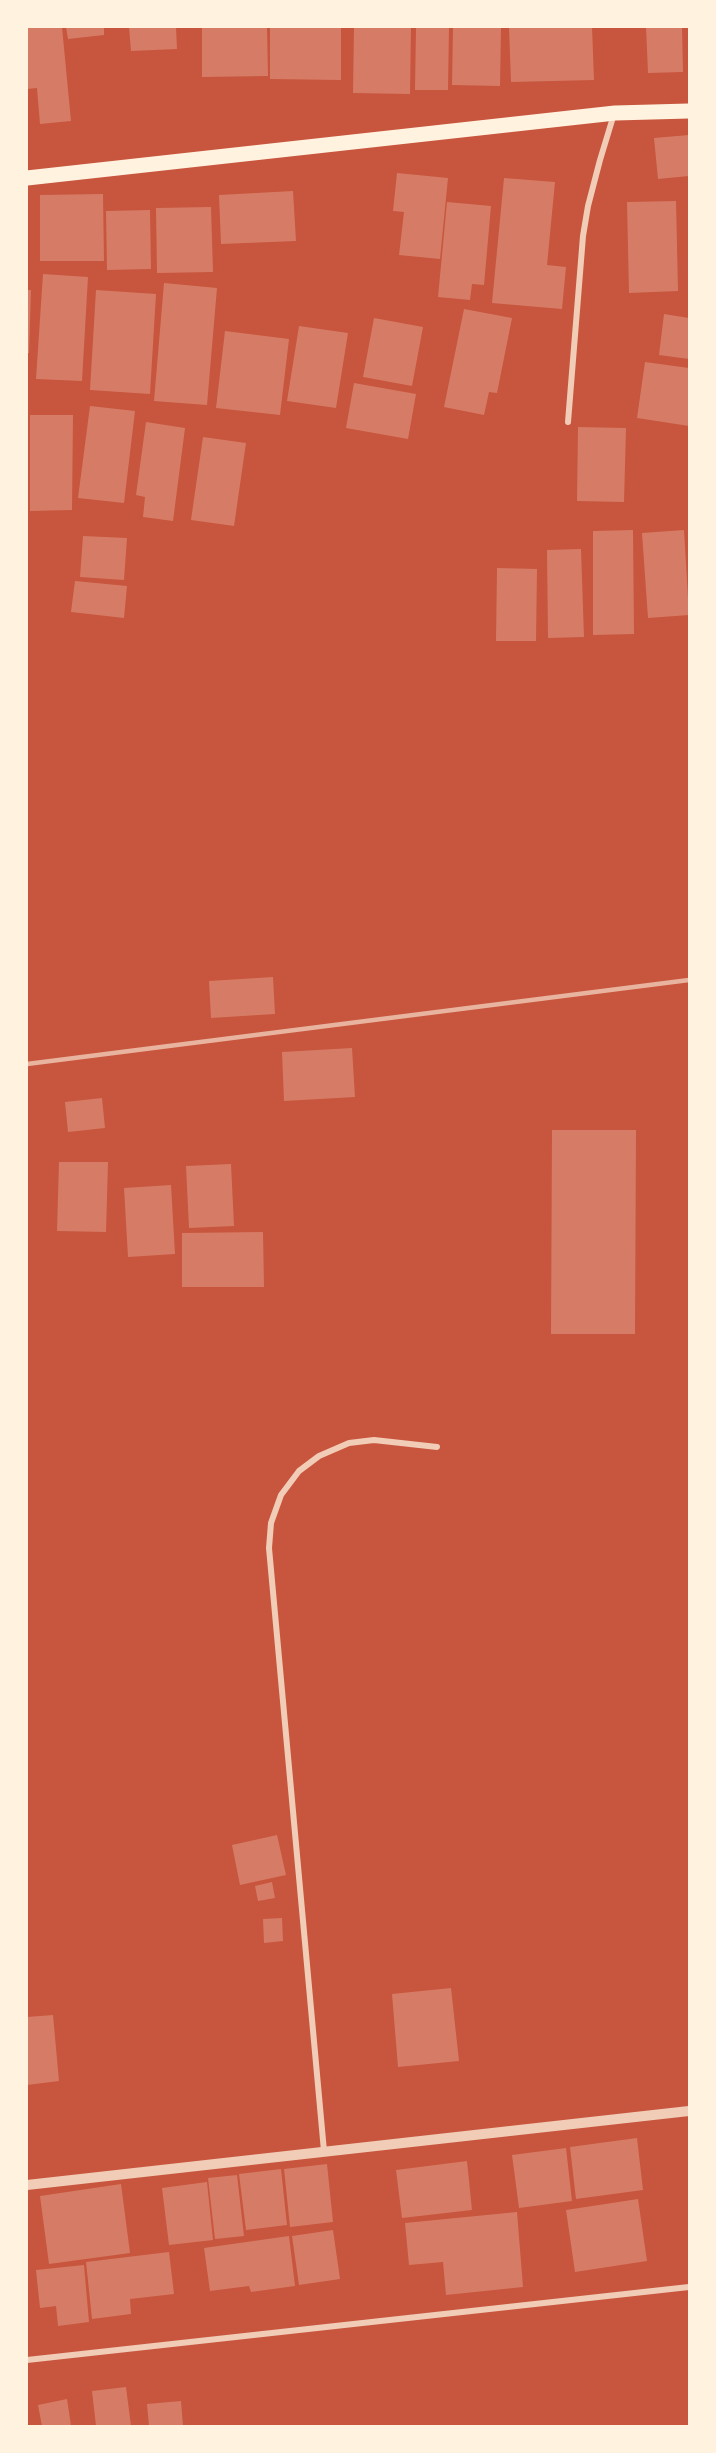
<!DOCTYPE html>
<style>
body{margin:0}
#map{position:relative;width:716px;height:2453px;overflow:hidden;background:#c8553d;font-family:"Roboto Serif",serif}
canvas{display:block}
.frame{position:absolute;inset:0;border:28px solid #fff3e0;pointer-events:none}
</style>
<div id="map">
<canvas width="716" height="2453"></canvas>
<div class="frame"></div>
</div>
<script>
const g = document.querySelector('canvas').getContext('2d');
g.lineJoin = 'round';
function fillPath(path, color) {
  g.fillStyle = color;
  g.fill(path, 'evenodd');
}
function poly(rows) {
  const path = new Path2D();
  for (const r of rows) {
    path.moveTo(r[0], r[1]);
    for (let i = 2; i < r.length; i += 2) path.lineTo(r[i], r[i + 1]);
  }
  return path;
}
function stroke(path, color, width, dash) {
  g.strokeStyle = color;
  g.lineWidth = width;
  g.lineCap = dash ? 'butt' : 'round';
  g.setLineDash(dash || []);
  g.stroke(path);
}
fillPath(poly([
 [27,27,62,27,71,121,40,124,37,88,27,89],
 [66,27,104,27,104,35,68,39],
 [129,27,176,27,177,49,131,51],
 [202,27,267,27,268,76,202,77],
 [270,27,341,27,341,80,270,79],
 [354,27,411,27,410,94,353,93],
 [416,27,449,27,448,90,415,90],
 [453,27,501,27,500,86,452,85],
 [509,27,592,27,594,80,511,82],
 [646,27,682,27,683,72,648,73],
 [689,135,689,176,658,179,654,138],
 [397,173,448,178,440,259,399,255,404,212,393,211],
 [504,178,555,182,547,265,566,267,562,309,492,303],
 [293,191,296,241,221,244,219,195],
 [103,194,104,261,40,261,40,195],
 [676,201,678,291,629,293,627,202],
 [447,202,491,206,484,285,472,284,470,300,438,297],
 [211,207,213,272,157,273,156,208],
 [150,210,151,269,107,270,106,211],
 [43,274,88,277,82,381,36,379],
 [164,283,217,288,207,405,154,401],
 [27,290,31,290,29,353,27,353],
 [96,290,156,294,150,394,90,390],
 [464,309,512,318,497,393,489,392,484,415,444,407],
 [664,314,689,318,689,359,659,355],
 [374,318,423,327,412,386,363,377],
 [299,326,348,333,336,408,287,401],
 [225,331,289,339,280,415,216,408],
 [645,362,689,368,689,426,637,418],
 [354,383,416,394,408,439,346,428],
 [90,406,135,411,124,503,78,498],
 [30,415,73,415,72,510,30,511],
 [146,422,185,428,173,521,143,517,145,497,136,495],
 [578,427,626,428,624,502,577,501],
 [203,437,246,443,234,526,191,520],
 [633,530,634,634,593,635,593,531],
 [684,530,689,615,648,618,642,533],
 [83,536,127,538,124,580,80,577],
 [581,549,584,637,548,638,547,550],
 [497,568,537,569,536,641,496,641],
 [75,581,127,586,124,618,71,612],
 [273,977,275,1014,211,1018,209,981],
 [352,1048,355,1097,284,1101,282,1052],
 [102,1098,105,1128,68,1132,65,1102],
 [552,1130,636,1130,635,1334,551,1334],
 [59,1162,108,1162,106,1232,57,1231],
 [231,1164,234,1226,189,1228,186,1166],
 [171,1185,175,1254,128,1257,124,1188],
 [263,1232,264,1287,182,1287,182,1233],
 [277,1835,286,1875,240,1885,232,1845],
 [272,1882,275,1898,258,1901,255,1886],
 [282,1918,283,1941,264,1943,263,1919],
 [451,1988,459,2061,398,2067,392,1994],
 [53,2015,59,2081,27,2085,27,2017],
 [637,2138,643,2190,576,2199,570,2147],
 [566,2148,572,2201,519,2208,512,2155],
 [467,2161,472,2210,402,2218,396,2170],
 [327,2164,333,2222,290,2227,284,2169],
 [281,2169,287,2225,246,2230,239,2174],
 [237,2175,244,2236,215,2239,208,2178],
 [207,2182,213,2240,169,2245,162,2188],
 [121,2184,130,2253,49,2264,40,2196],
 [638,2199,647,2261,575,2272,566,2210],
 [517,2212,523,2287,446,2295,443,2262,409,2265,405,2223],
 [333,2230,340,2279,299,2285,292,2236],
 [289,2236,295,2286,251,2292,249,2286,210,2291,204,2248],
 [169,2252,174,2294,130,2299,131,2314,92,2319,86,2262],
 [84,2265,89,2322,58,2326,56,2306,40,2308,36,2270],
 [126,2387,131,2426,96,2426,92,2391],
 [67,2399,71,2426,42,2426,38,2405],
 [181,2401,183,2426,149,2426,147,2404]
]), '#d67c66');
stroke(poly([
 [568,422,583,236,588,206,600,160,614,114],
 [324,2151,269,1548,271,1523,281,1495,299,1471,319,1456,349,1443,374,1440,437,1447],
 [27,2360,689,2287]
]), '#f1ccb7', 6);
stroke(poly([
 [27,2185,689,2111]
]), '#f1ccb7', 10);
stroke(poly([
 [27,178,615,113,689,111]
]), '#fff3e0', 15);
stroke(poly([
 [27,1064,689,980]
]), '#e9b49f', 4.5);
</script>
